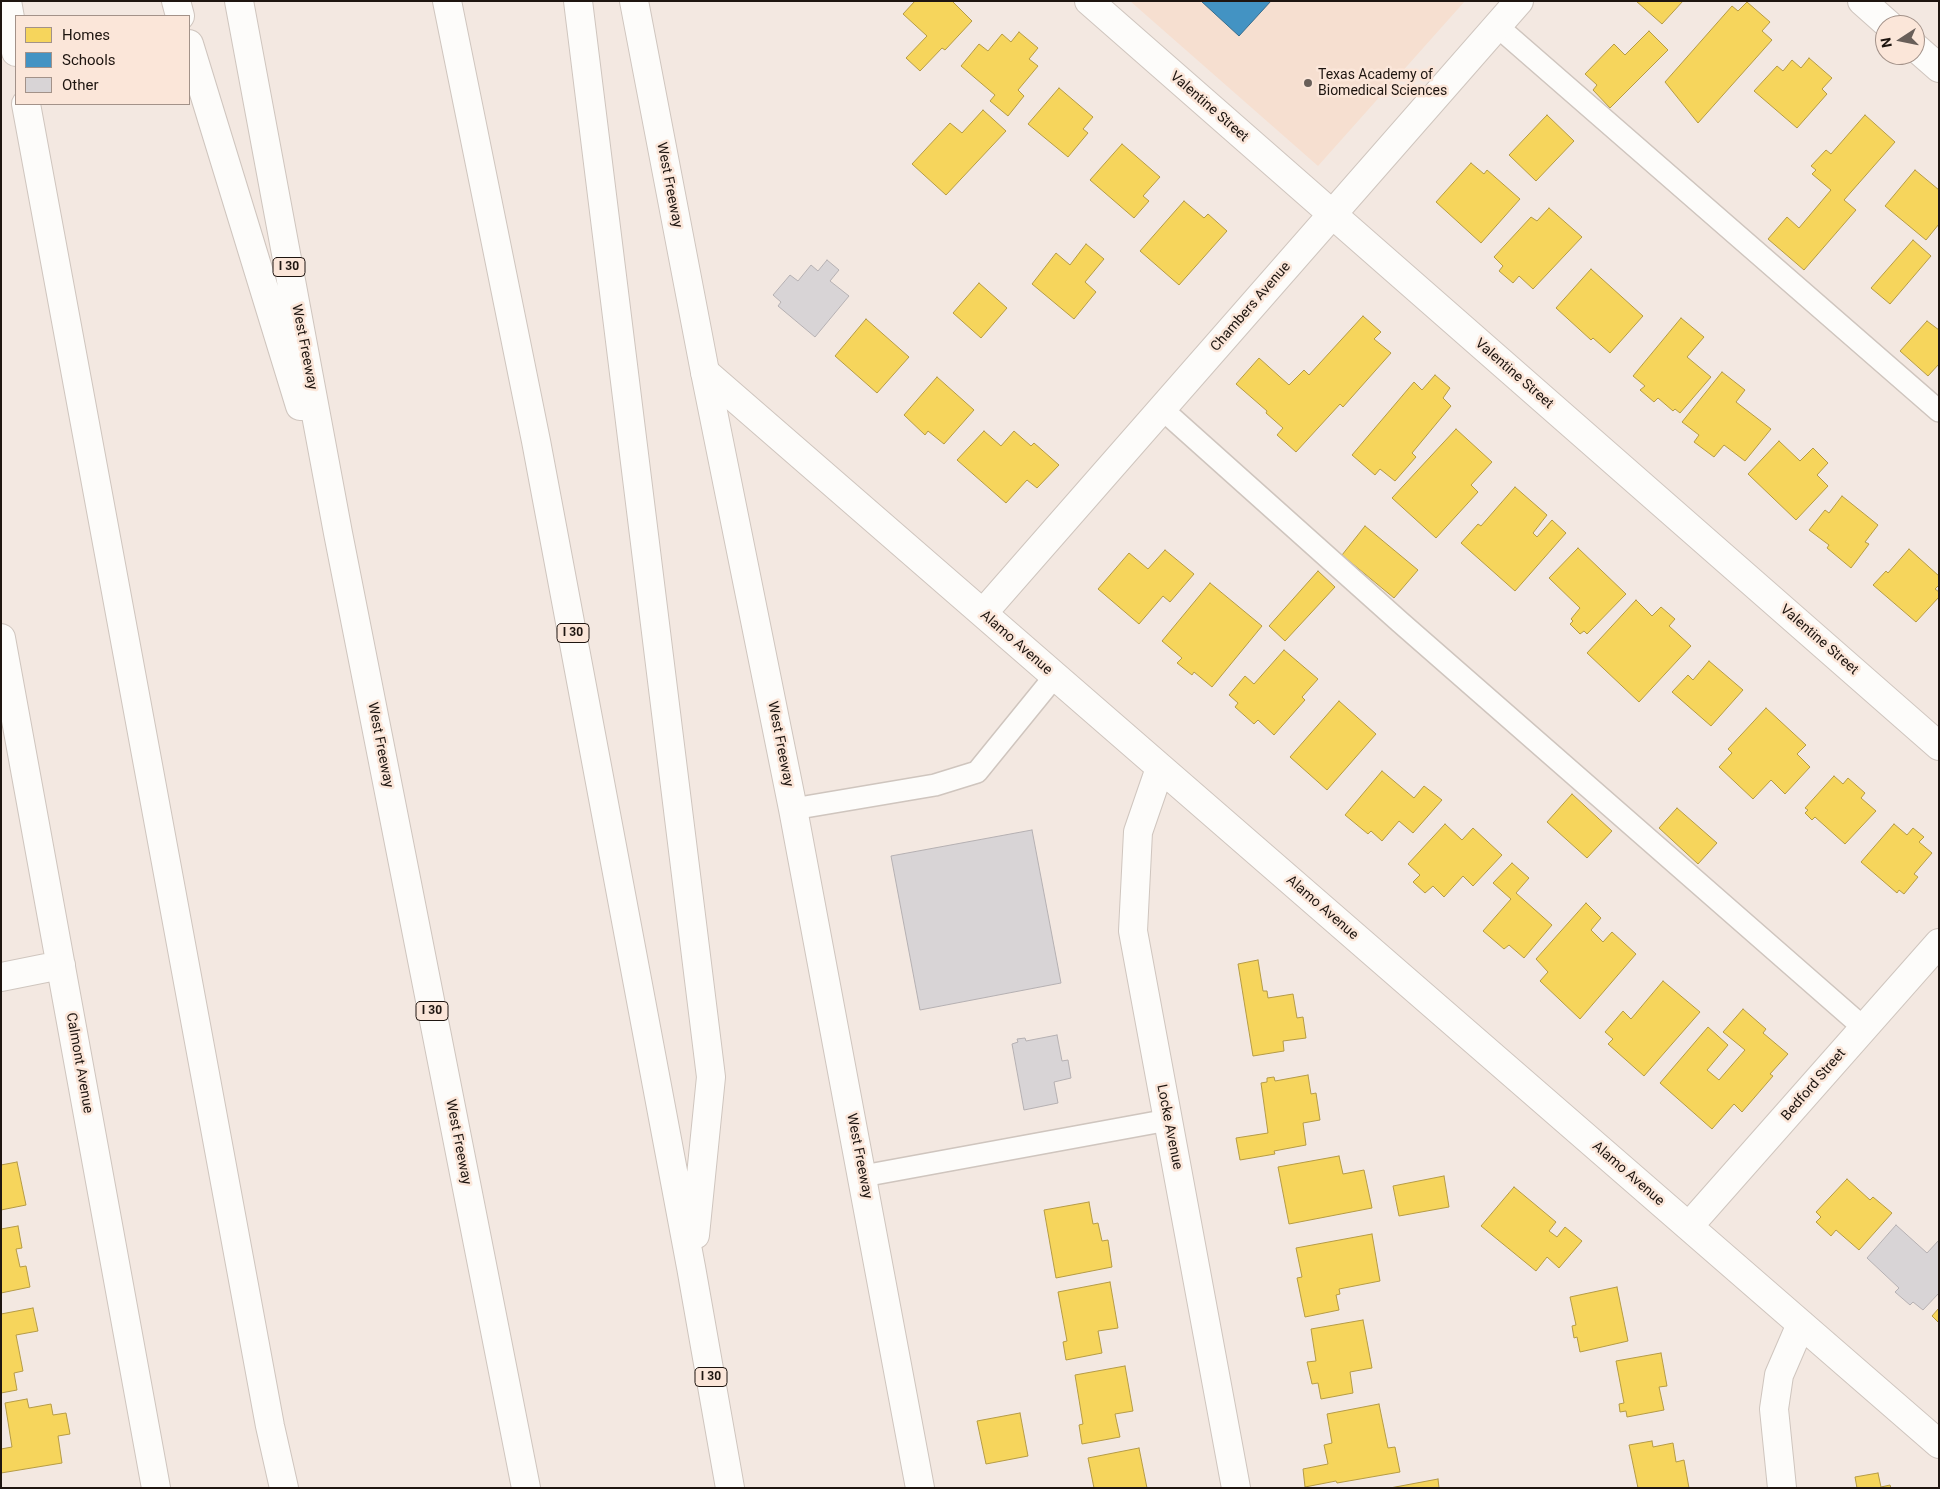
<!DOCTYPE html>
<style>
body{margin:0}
#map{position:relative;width:1940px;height:1489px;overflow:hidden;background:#f3e8e1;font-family:Roboto,sans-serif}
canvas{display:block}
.frame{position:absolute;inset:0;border:2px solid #1e1510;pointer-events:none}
.legend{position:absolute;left:15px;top:15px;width:175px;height:90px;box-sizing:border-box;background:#fbe6d9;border:1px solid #a39289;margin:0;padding:6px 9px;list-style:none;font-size:15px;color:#1e1510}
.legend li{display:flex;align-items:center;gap:10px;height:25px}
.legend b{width:25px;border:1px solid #a39289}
.north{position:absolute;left:1875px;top:15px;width:50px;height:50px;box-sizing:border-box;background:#fbe6d9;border:1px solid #a39289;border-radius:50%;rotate:259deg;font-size:14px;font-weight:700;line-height:20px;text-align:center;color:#1e1510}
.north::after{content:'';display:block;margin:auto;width:18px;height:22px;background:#695f59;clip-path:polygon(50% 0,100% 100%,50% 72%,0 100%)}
</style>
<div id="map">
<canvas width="1940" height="1489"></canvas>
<div class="frame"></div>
<ul class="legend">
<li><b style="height:14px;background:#f6d55c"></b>Homes</li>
<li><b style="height:14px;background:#4393c3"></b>Schools</li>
<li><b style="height:14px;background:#d8d4d6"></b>Other</li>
</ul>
<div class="north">N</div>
</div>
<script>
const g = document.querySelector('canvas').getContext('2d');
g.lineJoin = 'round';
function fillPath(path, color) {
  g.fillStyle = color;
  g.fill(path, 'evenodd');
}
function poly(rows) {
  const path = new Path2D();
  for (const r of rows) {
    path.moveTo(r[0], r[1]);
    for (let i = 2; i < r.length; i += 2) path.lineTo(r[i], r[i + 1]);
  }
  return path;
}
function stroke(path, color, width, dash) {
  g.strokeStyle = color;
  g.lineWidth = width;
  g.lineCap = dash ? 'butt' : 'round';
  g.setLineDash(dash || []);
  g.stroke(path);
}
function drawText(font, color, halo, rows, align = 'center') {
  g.font = font + ' Roboto,sans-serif';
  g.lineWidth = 5;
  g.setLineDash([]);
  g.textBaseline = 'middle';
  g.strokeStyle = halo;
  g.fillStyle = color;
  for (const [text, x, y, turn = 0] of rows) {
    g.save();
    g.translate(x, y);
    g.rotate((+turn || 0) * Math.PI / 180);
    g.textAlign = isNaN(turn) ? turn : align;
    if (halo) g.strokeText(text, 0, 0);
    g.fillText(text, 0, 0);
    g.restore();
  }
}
fillPath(poly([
 [1130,1,1465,1,1318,166]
]), '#f6dfd0');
const homes = poly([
 [915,1,954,1,953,2,972,21,945,50,942,48,920,71,906,58,927,36,903,14,915,1],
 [1636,1,1683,1,1662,24,1636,1],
 [1747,2,1770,22,1762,31,1772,40,1698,123,1665,82,1732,6,1738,11,1747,2],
 [1649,31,1668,50,1610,108,1593,90,1597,85,1585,74,1614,44,1625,55,1649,31],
 [1019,32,1038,48,1029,59,1038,66,1018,90,1024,96,1008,116,990,101,995,95,961,66,979,44,988,51,1002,34,1011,42,1019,32],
 [1809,58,1832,78,1822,89,1827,94,1797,128,1754,91,1777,66,1783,71,1792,60,1801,68,1809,58],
 [1059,88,1093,117,1083,129,1088,133,1068,157,1028,124,1059,88],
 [983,110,1006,131,946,195,912,164,950,123,962,133,983,110],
 [1547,115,1574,141,1536,181,1509,155,1547,115],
 [1865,115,1895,142,1844,200,1856,210,1804,270,1768,239,1787,217,1799,228,1831,190,1812,174,1816,170,1811,166,1826,150,1831,154,1865,115],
 [1122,144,1160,177,1143,196,1149,201,1134,218,1090,180,1122,144],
 [1471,163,1484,174,1487,170,1520,199,1481,243,1436,202,1471,163],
 [1915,170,1939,190,1939,224,1926,240,1885,206,1915,170],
 [1184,201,1204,218,1208,214,1227,231,1179,285,1140,251,1184,201],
 [1549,208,1582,237,1533,289,1519,276,1513,283,1499,271,1503,266,1494,257,1531,217,1537,221,1549,208],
 [1913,240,1931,256,1890,304,1871,288,1913,240],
 [1086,244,1104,259,1085,282,1096,292,1074,319,1032,284,1056,253,1070,265,1086,244],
 [1591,269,1643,316,1610,353,1593,338,1591,340,1556,308,1591,269],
 [979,283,1007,308,981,338,953,313,979,283],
 [1363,316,1381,332,1374,339,1391,353,1343,407,1340,404,1296,452,1277,435,1283,428,1266,413,1267,411,1236,384,1259,358,1289,385,1304,370,1309,375,1363,316],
 [1681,318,1704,337,1687,357,1711,377,1680,413,1675,409,1673,411,1658,398,1654,402,1640,390,1645,386,1633,376,1681,318],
 [866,319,909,357,877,393,835,356,866,319],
 [1927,321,1939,330,1939,364,1928,376,1900,351,1927,321],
 [1722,372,1745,390,1736,402,1771,429,1745,461,1724,445,1714,457,1694,442,1699,435,1682,422,1722,372],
 [1435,375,1450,388,1443,398,1451,406,1412,453,1416,457,1395,481,1380,469,1375,475,1352,455,1414,382,1422,390,1435,375],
 [937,377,974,410,944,444,928,431,925,435,904,415,937,377],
 [1456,429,1492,462,1471,485,1478,492,1436,538,1392,498,1456,429],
 [984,431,1001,446,1014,431,1031,446,1034,443,1059,465,1037,488,1027,480,1006,503,957,460,984,431],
 [1779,441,1800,461,1813,448,1828,463,1817,475,1828,486,1796,520,1748,474,1779,441],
 [1515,487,1547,515,1533,533,1537,537,1552,520,1566,533,1515,591,1461,543,1478,524,1481,526,1515,487],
 [1842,496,1878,525,1865,542,1869,544,1851,568,1827,548,1829,545,1809,530,1825,510,1829,513,1842,496],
 [1365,526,1418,570,1394,598,1342,555,1365,526],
 [1578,548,1626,594,1587,634,1584,631,1580,634,1570,624,1573,621,1571,619,1580,608,1549,578,1578,548],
 [1909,549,1939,576,1939,585,1935,589,1939,592,1939,597,1916,622,1873,585,1886,571,1888,573,1909,549],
 [1165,550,1194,574,1170,602,1163,596,1139,624,1098,589,1129,553,1148,569,1165,550],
 [1318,571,1335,587,1285,641,1269,626,1318,571],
 [1210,583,1262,626,1212,687,1194,672,1192,675,1177,663,1182,658,1162,641,1210,583],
 [1636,600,1652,616,1661,607,1675,619,1669,626,1691,646,1639,702,1587,653,1636,600],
 [1284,650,1318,679,1302,697,1305,700,1274,735,1258,720,1254,724,1235,707,1238,703,1229,695,1245,676,1254,684,1284,650],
 [1709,661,1743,690,1711,726,1672,692,1688,675,1693,680,1709,661],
 [1339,701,1376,734,1327,790,1290,757,1339,701],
 [1766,708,1806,745,1797,754,1810,767,1785,794,1771,780,1753,799,1719,767,1732,753,1728,749,1766,708],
 [1382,771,1414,798,1424,786,1442,800,1413,833,1399,821,1382,841,1371,831,1368,834,1345,815,1382,771],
 [1834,776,1843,784,1848,778,1865,793,1861,798,1876,811,1845,844,1815,817,1812,820,1805,813,1808,810,1805,808,1834,776],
 [1572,794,1612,831,1587,858,1547,822,1572,794],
 [1677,808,1717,843,1698,864,1659,828,1677,808],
 [1445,824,1462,840,1473,828,1502,855,1473,886,1463,876,1444,897,1433,886,1425,893,1413,882,1420,875,1408,864,1445,824],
 [1894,824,1907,835,1913,828,1924,837,1919,842,1932,853,1914,874,1918,877,1904,894,1899,890,1897,893,1861,862,1894,824],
 [1512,863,1529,878,1516,893,1552,925,1524,958,1509,945,1504,949,1483,931,1511,899,1493,883,1512,863],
 [1586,903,1601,918,1591,930,1603,942,1612,932,1636,954,1580,1019,1540,981,1548,972,1536,959,1586,903],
 [1258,960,1263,991,1267,991,1268,998,1293,994,1297,1018,1303,1017,1306,1038,1283,1041,1284,1051,1253,1056,1238,964,1258,960],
 [1663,981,1700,1012,1644,1076,1608,1044,1613,1039,1605,1032,1623,1011,1631,1019,1663,981],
 [1743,1009,1766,1029,1763,1033,1788,1054,1770,1074,1773,1076,1742,1112,1734,1104,1712,1129,1660,1083,1708,1027,1728,1045,1707,1070,1719,1080,1745,1050,1723,1032,1743,1009],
 [1308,1075,1311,1094,1316,1093,1320,1120,1303,1123,1306,1145,1274,1151,1275,1154,1240,1160,1236,1138,1268,1133,1261,1083,1267,1082,1267,1078,1274,1077,1275,1081,1308,1075],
 [1339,1156,1343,1174,1364,1170,1372,1208,1289,1224,1278,1167,1339,1156],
 [17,1162,26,1205,1,1210,1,1165,17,1162],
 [1444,1176,1449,1207,1399,1216,1393,1186,1444,1176],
 [1847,1179,1870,1200,1873,1197,1892,1213,1859,1250,1836,1230,1831,1236,1816,1222,1821,1217,1816,1212,1847,1179],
 [1514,1187,1556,1222,1549,1231,1557,1237,1565,1227,1582,1241,1559,1268,1547,1257,1536,1271,1481,1226,1514,1187],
 [1089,1202,1093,1224,1098,1223,1102,1241,1108,1240,1112,1267,1056,1278,1044,1210,1089,1202],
 [18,1226,22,1248,16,1249,20,1267,26,1266,30,1287,1,1293,1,1229,18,1226],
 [1372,1234,1380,1281,1339,1289,1340,1294,1336,1295,1339,1310,1305,1317,1297,1278,1302,1277,1296,1248,1372,1234],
 [1110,1282,1118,1328,1098,1331,1102,1353,1066,1360,1063,1342,1067,1341,1058,1292,1110,1282],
 [1617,1287,1628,1341,1580,1352,1577,1337,1574,1338,1572,1326,1576,1325,1570,1297,1617,1287],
 [33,1308,38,1331,16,1335,23,1371,14,1373,17,1390,1,1393,1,1314,33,1308],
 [1939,1308,1939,1323,1932,1316,1939,1308],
 [1363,1320,1372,1368,1350,1372,1353,1393,1321,1399,1318,1383,1312,1384,1307,1362,1316,1361,1311,1329,1363,1320],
 [1661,1353,1667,1386,1659,1387,1664,1410,1627,1417,1626,1411,1620,1412,1619,1404,1624,1403,1616,1361,1661,1353],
 [1125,1366,1133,1411,1115,1414,1120,1437,1082,1444,1079,1425,1083,1424,1075,1375,1125,1366],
 [27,1399,29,1408,51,1404,53,1415,66,1413,70,1434,58,1436,62,1463,1,1473,1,1449,12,1447,5,1403,27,1399],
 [1379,1404,1388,1448,1395,1447,1400,1472,1337,1483,1336,1481,1305,1487,1303,1469,1328,1464,1324,1445,1332,1443,1327,1414,1379,1404],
 [1020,1413,1028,1456,986,1464,977,1421,1020,1413],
 [1652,1441,1653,1447,1673,1443,1676,1462,1684,1460,1689,1488,1638,1488,1629,1445,1652,1441],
 [1139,1448,1147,1488,1094,1488,1088,1458,1139,1448],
 [1878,1473,1881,1487,1890,1485,1891,1488,1857,1488,1855,1477,1878,1473],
 [1438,1479,1439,1488,1390,1488,1438,1479]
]);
fillPath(homes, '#f6d55c');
stroke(homes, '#b59b45', 1);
const schools = poly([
 [1201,1,1271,1,1239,36,1201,1]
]);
fillPath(schools, '#4393c3');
stroke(schools, '#386d8d', 1);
const building = poly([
 [827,260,839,270,830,281,849,296,815,337,778,306,781,302,773,295,790,275,798,281,811,265,818,271,827,260],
 [1032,830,1061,983,920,1010,891,856,1032,830],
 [1057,1035,1062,1061,1068,1060,1071,1078,1054,1082,1058,1103,1024,1110,1012,1044,1018,1042,1017,1039,1025,1038,1026,1041,1057,1035],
 [1896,1225,1927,1253,1939,1240,1939,1293,1923,1310,1913,1302,1910,1305,1895,1292,1899,1288,1867,1258,1896,1225]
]);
fillPath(building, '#d8d4d6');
stroke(building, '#b5b0b2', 1);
const service = poly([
 [1497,26,1939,411],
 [1162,409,1400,622,1864,1028],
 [793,809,935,785,977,772,1055,676],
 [863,1176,1168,1120]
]);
const minor = poly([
 [1089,1,1939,746],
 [1862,1,1889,25],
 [1915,47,1939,68],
 [705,372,1939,1444],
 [983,613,1519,1],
 [1,638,156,1488],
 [1160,768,1138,832,1133,931,1236,1488],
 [1,977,61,965],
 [1689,1226,1939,943],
 [1782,1488,1774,1409,1779,1375,1801,1324]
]);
const secondary = poly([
 [7,1,16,52],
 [634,1,705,372,793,809,920,1488],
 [26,104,270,1426,284,1488]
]);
const motorway = poly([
 [176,1,180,16],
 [239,1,338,533,526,1488],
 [447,1,536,441,691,1267,730,1488],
 [578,1,711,1077,695,1235],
 [189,44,300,406]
]);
stroke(service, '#cfc5be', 24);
stroke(minor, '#cfc5be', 30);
stroke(secondary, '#cfc5be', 30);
stroke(motorway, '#cfc5be', 30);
stroke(service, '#fdfcfa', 21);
stroke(minor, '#fdfcfa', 28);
stroke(secondary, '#fdfcfa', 28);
stroke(motorway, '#fdfcfa', 28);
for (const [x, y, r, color] of [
 [1308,83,5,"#695f59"]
]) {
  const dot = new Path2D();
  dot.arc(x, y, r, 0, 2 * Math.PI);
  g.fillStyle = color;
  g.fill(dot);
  stroke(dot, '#fbe6d9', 2);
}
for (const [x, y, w] of [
 [289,267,32],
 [573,633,32],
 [432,1011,32],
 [711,1377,32]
]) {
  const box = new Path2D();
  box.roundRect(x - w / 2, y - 9.5, w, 19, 4);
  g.fillStyle = '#fbe6d9';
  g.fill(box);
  stroke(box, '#1e1510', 1);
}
drawText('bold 12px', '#1e1510', null, [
 ["I 30",289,267],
 ["I 30",573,633],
 ["I 30",432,1011],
 ["I 30",711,1377]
]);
drawText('14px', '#1e1510', '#fbe6d9', [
 ["Texas Academy of",1318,75],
 ["Biomedical Sciences",1318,91]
], 'left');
drawText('14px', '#1e1510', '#fbe6d9', [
 ["Valentine Street",1209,107,41],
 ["West Freeway",669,185,79],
 ["Chambers Avenue",1251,307,-49],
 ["West Freeway",304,347,79],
 ["Valentine Street",1514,374,41],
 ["Valentine Street",1819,640,41],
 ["Alamo Avenue",1016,643,41],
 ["West Freeway",780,744,79],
 ["West Freeway",380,745,79],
 ["Alamo Avenue",1322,908,41],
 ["Calmont Avenue",79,1063,80],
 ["Bedford Street",1814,1085,-49],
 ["Locke Avenue",1169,1127,79],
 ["West Freeway",458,1142,79],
 ["West Freeway",859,1156,79],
 ["Alamo Avenue",1628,1174,41]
]);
</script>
